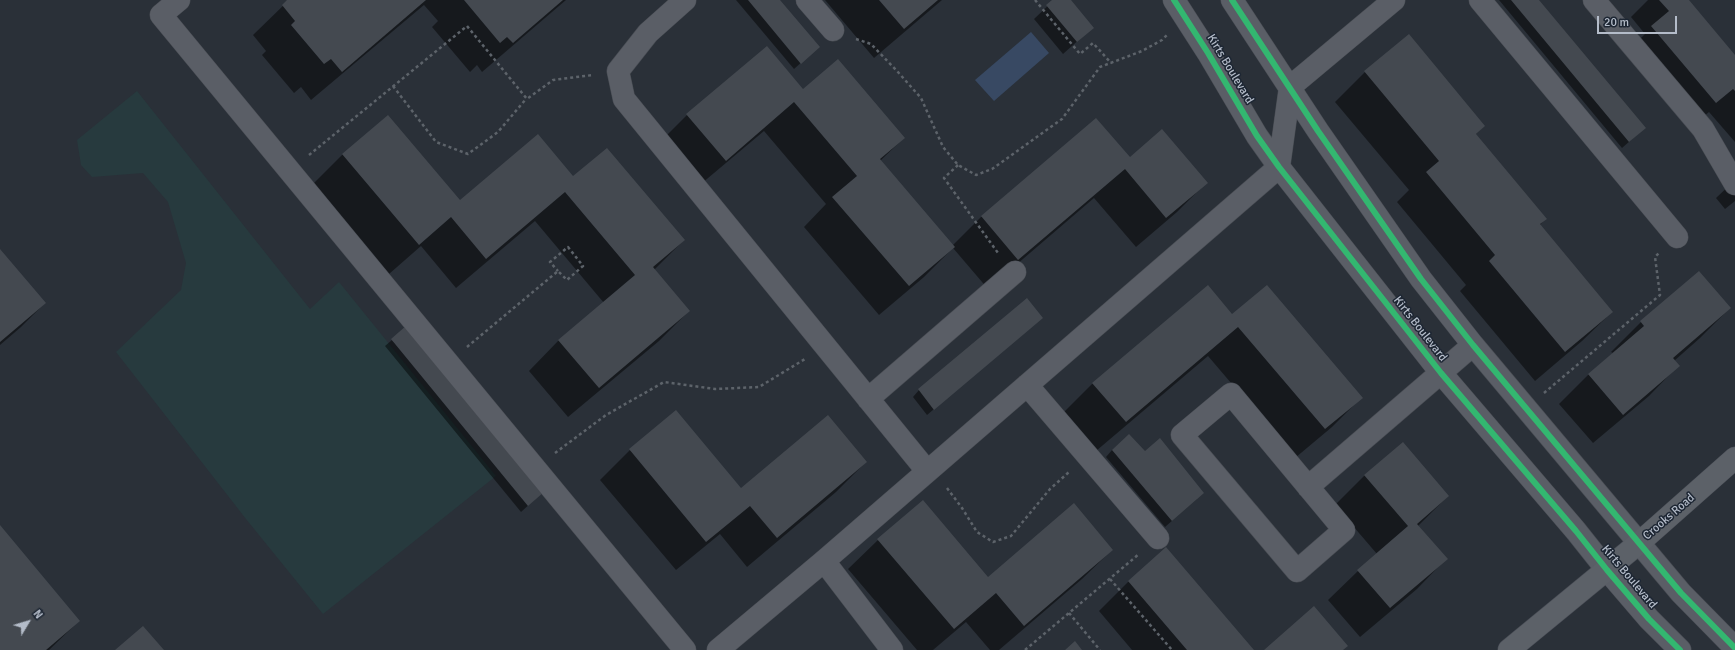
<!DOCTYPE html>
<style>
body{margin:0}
#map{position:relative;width:1735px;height:650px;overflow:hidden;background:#2a3038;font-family:Signika,sans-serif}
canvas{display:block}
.north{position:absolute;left:8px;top:602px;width:40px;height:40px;-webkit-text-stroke:3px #1d2633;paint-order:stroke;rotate:52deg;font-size:11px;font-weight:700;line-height:16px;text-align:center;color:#b4bcc9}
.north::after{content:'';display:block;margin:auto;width:14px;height:18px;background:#b4bcc9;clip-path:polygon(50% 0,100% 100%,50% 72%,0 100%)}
.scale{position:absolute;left:1597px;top:16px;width:80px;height:18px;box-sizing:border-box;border:2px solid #b4bcc9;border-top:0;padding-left:5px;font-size:12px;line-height:14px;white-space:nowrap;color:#b4bcc9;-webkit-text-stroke:3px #1d2633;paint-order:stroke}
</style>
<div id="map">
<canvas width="1735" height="650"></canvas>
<div class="north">N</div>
<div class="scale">20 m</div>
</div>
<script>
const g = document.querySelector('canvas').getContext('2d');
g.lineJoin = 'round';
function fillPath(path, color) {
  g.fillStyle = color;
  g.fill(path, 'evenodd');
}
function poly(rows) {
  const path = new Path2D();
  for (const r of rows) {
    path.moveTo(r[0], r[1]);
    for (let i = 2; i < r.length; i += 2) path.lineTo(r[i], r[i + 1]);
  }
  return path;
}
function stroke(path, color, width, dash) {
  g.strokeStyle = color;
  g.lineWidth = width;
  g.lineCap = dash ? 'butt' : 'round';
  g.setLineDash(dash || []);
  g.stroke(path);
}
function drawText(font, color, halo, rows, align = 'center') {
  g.font = font + ' Signika,sans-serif';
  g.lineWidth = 3;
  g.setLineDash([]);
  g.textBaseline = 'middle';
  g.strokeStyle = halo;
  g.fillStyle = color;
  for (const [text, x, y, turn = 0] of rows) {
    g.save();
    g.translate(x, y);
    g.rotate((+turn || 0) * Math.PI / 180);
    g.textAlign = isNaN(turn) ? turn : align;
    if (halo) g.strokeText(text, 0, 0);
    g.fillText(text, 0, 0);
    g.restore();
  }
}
fillPath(poly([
 [137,91,310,309,339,282,496,476,323,614,246,519,116,352,181,290,186,263,168,202,143,173,92,177,81,165,77,140]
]), '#273a3e');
fillPath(poly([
 [1031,32,1049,53,994,101,975,80]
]), '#384963');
fillPath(poly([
 [289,0,566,0,482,72,477,65,470,72,432,27,438,21,424,5,311,100,301,87,294,93,262,55,266,51,253,35],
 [736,0,778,0,812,53,794,69],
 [825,0,942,0,874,58],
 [1054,0,1070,0,1092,28,1063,54,1034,19],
 [1499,0,1538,0,1638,134,1622,148],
 [1648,0,1688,0,1735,56,1735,142,1709,112,1692,126,1629,50,1645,34,1631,17],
 [767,47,803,90,904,138,880,161,952,246,981,217,1130,159,1206,183,1177,212,1136,247,1094,198,988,289,953,248,924,277,879,315,804,227,826,204,764,131,695,189,657,145,687,115],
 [1365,72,1484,126,1475,135,1545,219,1540,225,1612,312,1582,341,1535,381,1460,291,1466,285,1397,202,1409,190,1335,102],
 [343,154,460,202,573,178,684,240,654,270,689,311,659,341,568,417,529,371,558,341,604,303,535,221,456,288,421,246,389,274,313,184],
 [1735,180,1735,201,1725,209,1716,198],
 [0,250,45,303,21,327,0,345],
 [1699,272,1730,308,1700,338,1674,361,1678,366,1649,396,1593,443,1559,404,1588,375,1613,353,1611,352,1641,322],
 [1232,315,1361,398,1332,427,1295,458,1208,356,1096,451,1063,413,1093,383],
 [1042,318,927,415,913,397,919,390],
 [392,340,543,492,521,512,385,346],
 [630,450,741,489,866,462,836,492,747,567,720,534,676,570,600,480],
 [1112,450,1145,452,1197,499,1165,527,1106,457],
 [1365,475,1448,496,1418,526,1446,559,1417,589,1360,637,1328,600,1358,571,1377,554,1335,505],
 [0,527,79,621,49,650,0,650],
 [878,540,988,578,1112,550,1082,579,999,650,990,650,966,622,933,650,917,650,848,569],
 [1166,549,1253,650,1132,650,1099,611,1128,582]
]), '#0007');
fillPath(poly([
 [287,0,426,0,342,72,331,59,324,64,291,25,295,21,282,5],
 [464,0,563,0,513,43,507,37,500,43],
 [748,0,780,0,820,47,801,64],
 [879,0,938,0,904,29],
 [1052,0,1071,0,1094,28,1077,42,1046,5],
 [1511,0,1539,0,1646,128,1629,142],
 [1659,0,1689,0,1735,55,1735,91,1733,89,1716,103,1651,26,1669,11],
 [1409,34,1485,126,1476,134,1547,219,1540,224,1613,312,1565,352,1489,261,1495,255,1426,172,1439,161,1364,71],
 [767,46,803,89,838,59,905,138,880,159,955,247,909,286,832,197,857,176,794,102,726,161,686,114],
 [388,115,460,200,538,134,573,176,607,148,685,240,653,267,690,311,599,388,558,340,635,275,565,192,486,259,451,217,419,245,342,154],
 [1096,118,1130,157,1162,129,1208,183,1166,218,1125,169,1018,260,981,216],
 [0,249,46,303,0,342],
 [1699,271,1731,308,1673,358,1680,366,1623,415,1588,374,1644,326,1640,321],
 [1208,285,1232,314,1267,285,1363,398,1325,429,1238,327,1126,422,1092,383],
 [1027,298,1043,318,934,410,918,389],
 [407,325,544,492,528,506,391,339],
 [676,410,741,488,828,415,867,462,777,538,750,506,706,542,629,449],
 [1129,434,1145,451,1160,438,1204,493,1172,521,1112,450],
 [1403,442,1449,496,1417,524,1448,559,1390,608,1357,570,1408,526,1364,475],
 [923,500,988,577,1074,503,1113,550,1024,626,996,593,954,629,877,539],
 [0,525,80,621,46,650,0,650],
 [1166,547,1254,650,1187,650,1128,581],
 [1314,606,1348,646,1343,650,1264,650],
 [143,626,164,650,115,650],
 [1075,641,1082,650,1065,650]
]), '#444950');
const minor = poly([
 [179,0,161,15,685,650],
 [685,0,648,33,618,71,624,99,927,471],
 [807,0,833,30],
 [1174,0,1208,53,1257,136,1279,167,1441,373,1576,531,1607,570,1649,619,1680,650],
 [1232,0,1318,131,1421,279,1473,345,1681,593,1735,648],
 [1480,0,1677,237],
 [1594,0,1703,129,1735,184],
 [1027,385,1158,538],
 [1231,394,1344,530,1297,571,1182,435,1231,394],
 [868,399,1015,272],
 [1308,487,1473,345],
 [824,561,892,650],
 [718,650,824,561,1279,167,1290,87,1394,0]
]);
const major = poly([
 [1509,650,1639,543,1735,458]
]);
stroke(minor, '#484c53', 23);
stroke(major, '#484c55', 23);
stroke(poly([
 [1035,0,1080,54,1093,43,1111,63],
 [856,39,871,44,897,71,921,98,943,147,958,165,976,175,992,169,1062,119,1100,67,1142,51,1162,40,1167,35],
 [393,86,436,142,468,154,498,132,526,99],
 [309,155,467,26,527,99,553,80,593,75],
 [958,165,944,178,998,253],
 [467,347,558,271,567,280,583,266,568,247,550,262,558,271],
 [1544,393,1660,295,1655,257,1659,253],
 [555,453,606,415,664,382,715,389,759,387,805,359],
 [947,488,962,508,977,532,993,542,1011,536,1050,489,1069,472],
 [1110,579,1172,650],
 [1069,613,1100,650],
 [1025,650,1139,554]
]), '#5d636a', 2.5, [3, 3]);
stroke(minor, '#5a5e66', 22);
stroke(major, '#5c6168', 22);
stroke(poly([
 [1174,0,1208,53,1257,136,1279,167,1441,373,1576,531,1607,570,1649,619,1680,650],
 [1232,0,1318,131,1421,279,1473,345,1681,593,1735,648]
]), '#33b770', 6);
drawText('12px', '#b4bcc9', '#1d2633', [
 ["Kirts Boulevard",1230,69,59],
 ["Kirts Boulevard",1420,329,52],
 ["Crooks Road",1669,517,-41],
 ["Kirts Boulevard",1629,577,50]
]);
</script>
